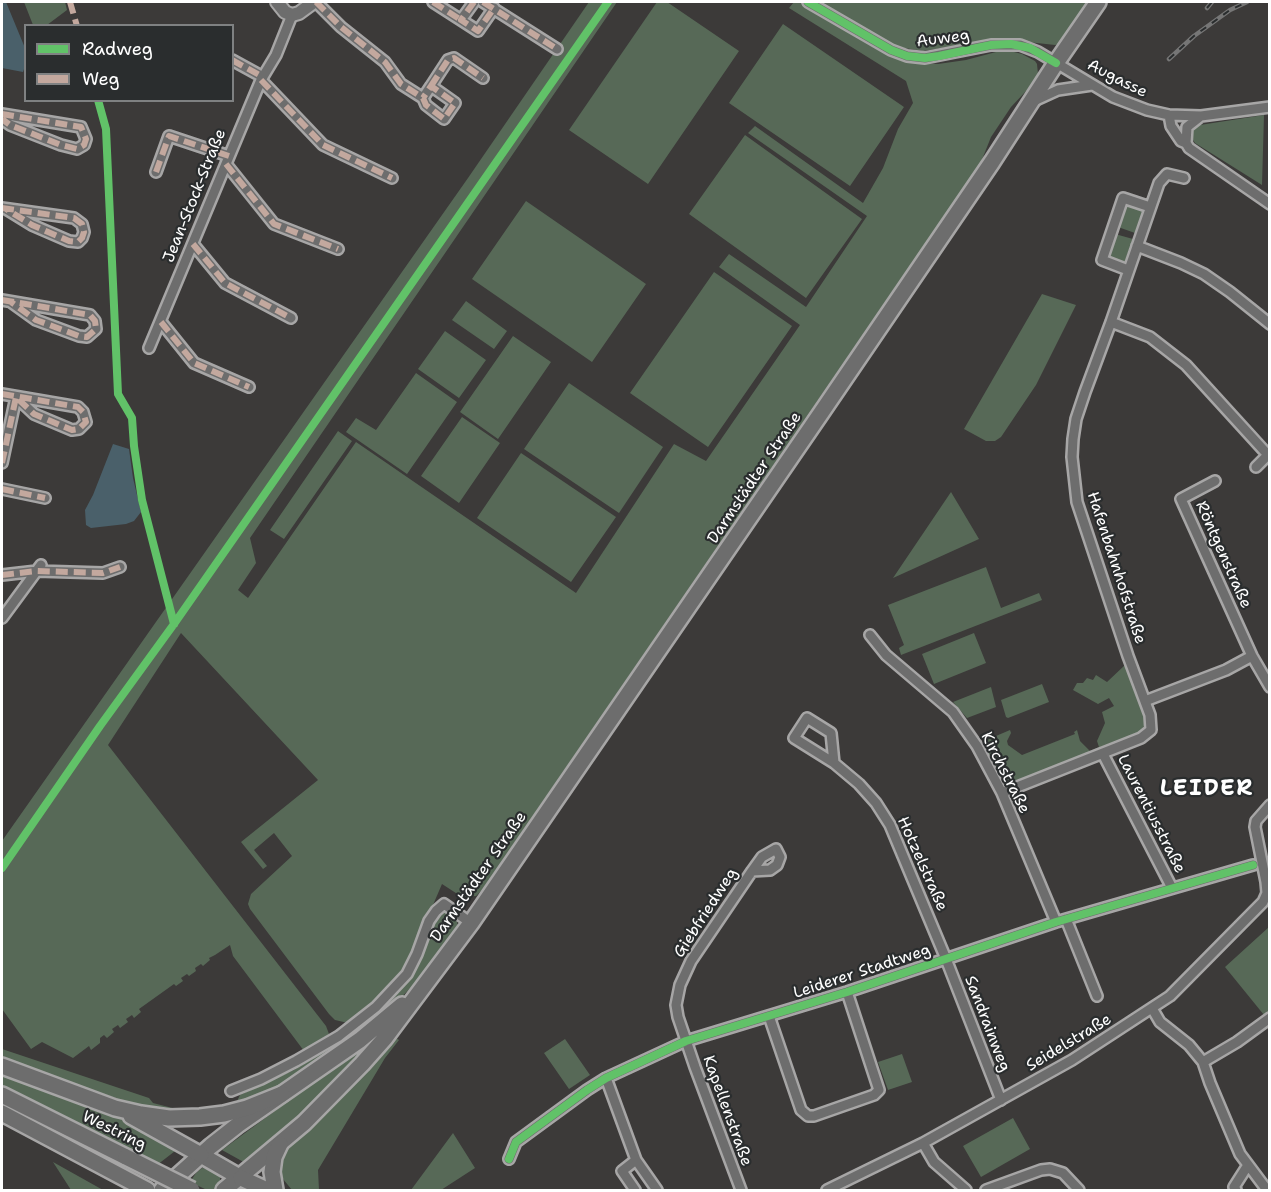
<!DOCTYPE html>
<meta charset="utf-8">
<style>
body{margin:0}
#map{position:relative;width:1271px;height:1192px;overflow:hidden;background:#3c3a39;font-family:"Shantell Sans",sans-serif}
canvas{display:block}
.frame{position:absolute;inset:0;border:3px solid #fff;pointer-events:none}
.legend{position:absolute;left:24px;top:24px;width:210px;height:78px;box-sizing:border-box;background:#2a2d2e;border:2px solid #7f8182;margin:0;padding:8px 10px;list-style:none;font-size:18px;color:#fff}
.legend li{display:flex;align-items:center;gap:12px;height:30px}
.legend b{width:30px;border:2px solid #7f8182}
</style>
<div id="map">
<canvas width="1271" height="1192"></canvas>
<div class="frame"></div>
<ul class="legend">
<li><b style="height:8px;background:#61c268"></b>Radweg</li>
<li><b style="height:8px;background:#c3a89e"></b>Weg</li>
</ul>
</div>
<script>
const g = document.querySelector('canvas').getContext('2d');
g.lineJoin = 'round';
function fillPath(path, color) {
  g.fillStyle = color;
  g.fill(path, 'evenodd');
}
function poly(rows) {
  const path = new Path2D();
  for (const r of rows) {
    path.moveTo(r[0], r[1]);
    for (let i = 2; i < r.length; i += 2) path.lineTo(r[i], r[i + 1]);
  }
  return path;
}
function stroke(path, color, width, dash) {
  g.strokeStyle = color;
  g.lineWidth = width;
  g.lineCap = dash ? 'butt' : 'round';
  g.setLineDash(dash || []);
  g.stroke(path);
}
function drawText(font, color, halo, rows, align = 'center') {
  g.font = font + ' "Shantell Sans",sans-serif';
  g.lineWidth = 4.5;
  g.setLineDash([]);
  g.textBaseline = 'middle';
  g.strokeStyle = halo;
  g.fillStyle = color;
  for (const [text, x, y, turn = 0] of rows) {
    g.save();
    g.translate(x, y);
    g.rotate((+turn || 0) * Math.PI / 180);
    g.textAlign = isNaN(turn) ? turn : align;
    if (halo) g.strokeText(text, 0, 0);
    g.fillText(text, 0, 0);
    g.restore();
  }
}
fillPath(poly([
 [24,2,65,2,67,10,47,25,33,25],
 [589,2,617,2,250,538,256,563,238,590,248,598,356,442,576,593,674,444,706,461,800,325,719,267,729,254,806,307,867,216,748,133,755,126,863,203,883,168,898,129,913,103,906,81,789,8,794,2,801,2,897,59,910,62,938,64,966,60,996,52,1010,51,1022,54,1035,61,1037,64,1038,74,1027,90,1011,107,991,137,981,162,482,890,476,896,462,897,442,884,405,970,382,996,348,1023,335,1020,329,1014,250,909,248,904,251,894,292,856,274,833,254,850,267,866,263,869,241,842,318,780,181,633,108,745,326,1026,329,1034,304,1051,233,956,230,945,215,955,209,958,210,960,203,966,201,964,195,968,196,971,189,976,187,974,181,978,183,981,176,986,174,984,139,1009,141,1012,134,1018,132,1015,126,1019,128,1022,120,1028,118,1025,112,1029,114,1032,107,1038,104,1035,100,1038,100,1043,91,1050,89,1046,73,1058,42,1042,31,1049,2,1009,2,841,468,178],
 [657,2,667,2,739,51,648,184,569,130],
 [817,2,1093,2,1061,44,1055,45,1001,39,923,51,898,47],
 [783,24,904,107,850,186,729,103],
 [1264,115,1262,185,1195,143,1193,140,1193,129,1200,125],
 [745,135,862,219,806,298,689,214],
 [526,201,646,284,592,362,472,279],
 [1126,203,1144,209,1135,233,1118,227],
 [1115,234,1133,239,1124,264,1108,258],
 [714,272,792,326,708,447,630,393],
 [1042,294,1076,305,1036,385,1001,437,995,441,986,441,964,429],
 [466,301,507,331,494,349,452,320],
 [445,331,486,360,459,398,418,369],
 [513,336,551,362,498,439,460,412],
 [416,373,457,402,407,474,346,432,356,418,376,430],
 [569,383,663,447,619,513,524,449],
 [462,417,500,443,459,503,421,476],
 [338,431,352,441,284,539,270,530],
 [521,453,616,517,571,582,477,518],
 [951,492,979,539,893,578],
 [986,567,1001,608,1039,593,1042,600,901,655,899,648,904,645,888,605],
 [974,633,986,663,934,684,922,654],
 [1125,665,1146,719,1143,729,1139,733,1007,787,982,742,1010,730,1011,733,1007,741,1008,745,1022,755,1075,734,1074,732,1077,730,1080,741,1090,751,1099,747,1097,741,1105,723,1102,712,1114,706,1109,698,1098,704,1073,690,1077,683,1083,683,1087,678,1093,680,1096,675,1107,682],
 [1042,684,1049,702,1008,718,1006,717,1001,700],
 [991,687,996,707,967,718,953,702],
 [445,912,456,917,458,927,428,970,379,1020,285,1085,244,1105,218,1108,237,1101,240,1095,294,1070,320,1054,374,1014,393,997,411,976,437,919],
 [1269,927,1269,1011,1264,1015,1225,967],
 [383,1031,345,1078,249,1165,222,1150],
 [396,1038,399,1040,385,1058,318,1170,319,1190,292,1190,283,1179,279,1168,287,1150,346,1092],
 [565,1039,590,1075,569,1089,544,1053],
 [2,1049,149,1098,153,1103,192,1113,192,1115,142,1107,2,1060],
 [902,1054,912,1082,888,1090,878,1062],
 [2,1071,111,1113,179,1148,157,1165,2,1088],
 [1013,1118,1030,1149,981,1177,963,1146],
 [453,1133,475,1168,441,1190,411,1190],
 [53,1162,103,1190,71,1190],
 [202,1168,211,1169,220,1175,220,1184,213,1190,207,1190,190,1182,196,1173]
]), '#576957');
fillPath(poly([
 [2,2,6,2,25,48,25,66,23,72,2,68],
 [113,444,129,449,133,478,141,512,134,521,126,524,91,528,86,525,85,510,93,495]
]), '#4a606a');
const minor = poly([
 [316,2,341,27,385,62,401,84,423,98,426,105,444,119,455,103,431,86,423,98],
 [433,2,461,20],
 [474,2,461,20,478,31,494,8],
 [483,2,557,49],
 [808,2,891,50,907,56,925,58,991,45,1020,45,1038,52,1113,97,1147,110,1169,115,1201,116,1270,107],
 [232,60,263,77],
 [261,80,323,145,392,178],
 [431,86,448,60,454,58,483,78],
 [1034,101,1058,90,1092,85],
 [2,114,81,127,86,139,84,145,77,149,61,145,10,125,2,119],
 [1169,115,1171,126,1181,141,1186,143,1189,148,1270,204],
 [1186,143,1187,127,1201,116],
 [226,164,274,224,338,249],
 [156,172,169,136,229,156],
 [2,208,74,218,82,224,84,232,82,238,78,242,69,241,32,225,6,209],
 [193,244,225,283,291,318],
 [1137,246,1181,263,1204,274,1230,292,1270,324],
 [1128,270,1102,260,1123,198,1150,207],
 [2,300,90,315,95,321,96,329,87,337,79,336,36,320,11,302],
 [161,322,194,363,249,387],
 [1111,322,1150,337,1186,365,1268,455,1256,467],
 [149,348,261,80,276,55,292,15],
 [2,394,78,407,83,412,86,422,79,429,72,430,34,414,16,397],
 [2,463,16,397],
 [1215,481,1181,499,1252,656,1270,687],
 [2,489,45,498],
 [2,575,37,571,103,573,120,567],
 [2,618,41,565],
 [870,635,886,655,953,712,977,746,1002,793,1056,922],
 [1145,701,1226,670,1252,656],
 [1103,754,1172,888],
 [834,763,831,733,807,718,794,738,834,763,859,784,876,803,890,825,946,959,1001,1100],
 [1002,793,1141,738,1151,730,1150,715,1128,656,1077,502,1072,457,1073,439,1076,419,1085,392,1111,322,1159,183,1167,174,1184,178],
 [1066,919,1097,996],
 [1153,1010,1160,1022,1189,1045,1203,1062,1210,1083,1240,1154,1267,1190],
 [769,1016,801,1110,808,1116,814,1116,874,1095,879,1090,847,992],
 [1203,1062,1237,1042,1270,1018],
 [606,1078,636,1160,657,1190],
 [231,1091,261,1079,296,1061,339,1036,376,1007,407,974,417,954,429,921,436,911,444,904,471,923],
 [923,1143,934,1162,966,1190],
 [509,1159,516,1142,587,1090,606,1078,686,1041,847,992,1056,922,1253,865],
 [635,1190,622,1171,636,1160],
 [741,1190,695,1067,678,1017,676,1005,680,985,691,961,752,871,770,870,777,865,780,857,776,849,762,857,752,871],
 [827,1190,923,1143,1072,1060,1170,996,1263,902,1267,893,1266,882,1255,827,1256,821,1270,805],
 [986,1190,1041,1170,1050,1169,1063,1173,1079,1190],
 [1236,1190,1234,1187,1248,1165]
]);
const tertiary = poly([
 [277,2,285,12,292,15,299,13,314,2]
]);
const primary = poly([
 [201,1155,241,1178],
 [162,1190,211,1146,239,1124,360,1040,402,1005],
 [224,1190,304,1123,362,1064,385,1038,471,923,821,413,992,162,1056,63,1098,2]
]);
const trunk = poly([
 [2,1066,115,1108,141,1114,169,1118,200,1117,224,1114,247,1108,282,1094],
 [2,1095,126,1157],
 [2,1113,147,1190],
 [131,1116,201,1155],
 [241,1178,267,1190],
 [275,1190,272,1172,274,1157,280,1144]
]);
stroke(minor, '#a7a6a6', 14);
stroke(tertiary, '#a7a6a6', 16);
stroke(primary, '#a7a6a6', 20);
stroke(trunk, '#a7a6a6', 20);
stroke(minor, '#6d6d6d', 9);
stroke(tertiary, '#6d6d6d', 12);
stroke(primary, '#6d6d6d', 15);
stroke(trunk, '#6d6d6d', 15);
const rail = poly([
 [1207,8,1212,2],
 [1169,59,1194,36,1230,10,1247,2]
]);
stroke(rail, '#767676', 4.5);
stroke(rail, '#2a2d2e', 2, [7]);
const trunkBridge = poly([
 [126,1157,192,1190]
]);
stroke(trunkBridge, '#a7a6a6', 20, []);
stroke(trunkBridge, '#6d6d6d', 15);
stroke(poly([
 [70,2,77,26],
 [316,2,341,27,385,62,401,84,423,98,426,105,444,119,455,103,431,86,423,98],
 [433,2,461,20],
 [474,2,461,20,478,31,494,8],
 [483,2,557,49],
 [232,60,263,77],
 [261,80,323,145,392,178],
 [431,86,448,60,454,58,483,78],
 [2,114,81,127,86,139,84,145,77,149,61,145,10,125,2,119],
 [226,164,274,224,338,249],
 [156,172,169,136,229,156],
 [2,208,74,218,82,224,84,232,82,238,78,242,69,241,32,225,6,209],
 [193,244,225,283,291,318],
 [2,300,90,315,95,321,96,329,87,337,79,336,36,320,11,302],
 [161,322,194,363,249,387],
 [2,394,78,407,83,412,86,422,79,429,72,430,34,414,16,397],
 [2,463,16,397],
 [2,489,45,498],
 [2,575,37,571,103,573,120,567]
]), '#c3a89e', 6, [12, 6]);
stroke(poly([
 [808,2,891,50,907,56,925,58,939,56,991,45,1011,44,1030,48,1056,63],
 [98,100,106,129,118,394,132,418,134,446,142,500,174,624],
 [2,868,100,726,174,624,608,2],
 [509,1159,516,1142,587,1090,606,1078,686,1041,847,992,1056,922,1253,865]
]), '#61c268', 8);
drawText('16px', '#fff', '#2a2d2e', [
 ["Auweg",943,39,-7],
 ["Augasse",1117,79,27],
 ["Jean-Stock-Straße",195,196,-68],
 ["Darmstädter Straße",755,478,-56],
 ["Röntgenstraße",1223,555,66],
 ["Hafenbahnhofstraße",1116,568,72],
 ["Kirchstraße",1005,773,63],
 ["Laurentiusstraße",1151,814,63],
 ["Hotzelstraße",922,864,66],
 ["Darmstädter Straße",479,877,-55],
 ["Giebfriedweg",706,913,-57],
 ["Leiderer Stadtweg",862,972,-18],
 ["Sandrainweg",987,1024,69],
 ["Seidelstraße",1069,1043,-31],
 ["Kapellenstraße",727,1111,70],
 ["Westring",114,1131,26]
]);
g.letterSpacing = '1.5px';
drawText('bold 22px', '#fff', '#2a2d2e', [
 ["LEIDER",1207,789]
]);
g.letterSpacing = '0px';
</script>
